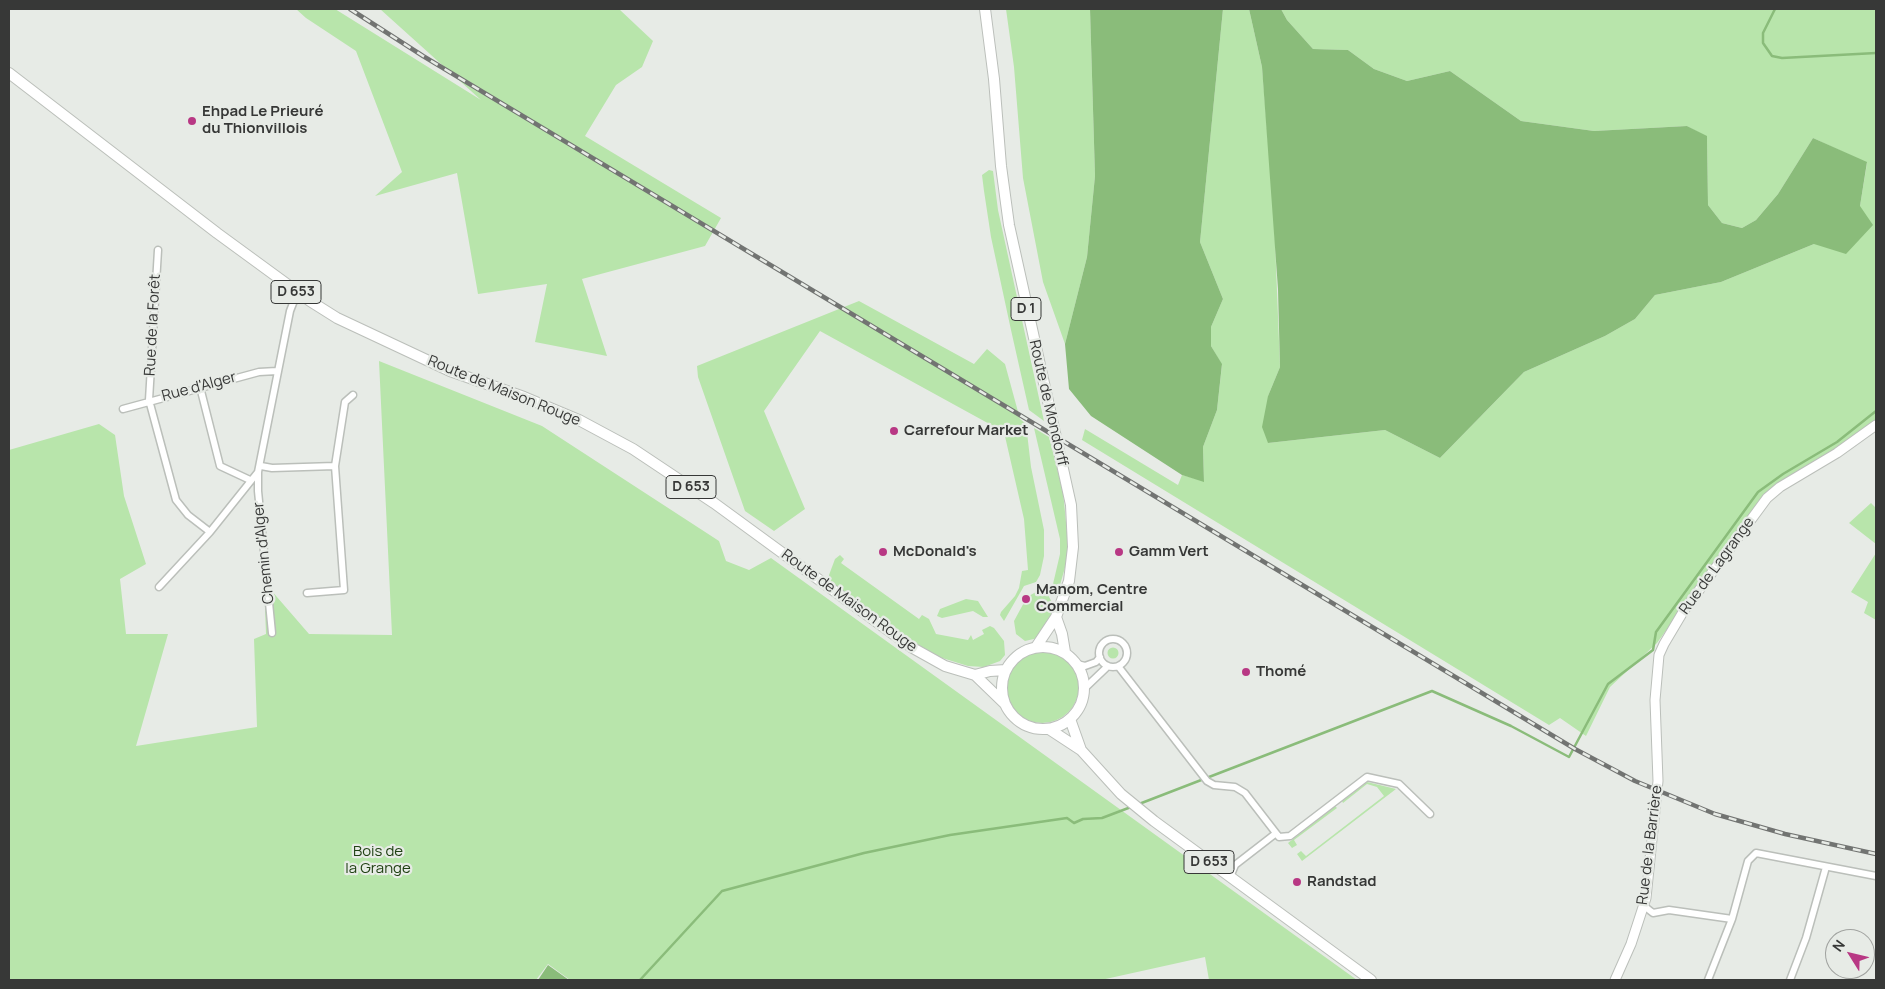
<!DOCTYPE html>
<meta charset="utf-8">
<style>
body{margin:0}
#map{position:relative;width:1885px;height:989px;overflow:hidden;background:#e7ebe6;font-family:Manrope,sans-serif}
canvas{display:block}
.frame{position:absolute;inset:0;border:10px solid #373837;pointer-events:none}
.north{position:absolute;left:1825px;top:929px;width:50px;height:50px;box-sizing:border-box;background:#e7ebe6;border:1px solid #a1a3a0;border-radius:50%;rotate:306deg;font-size:14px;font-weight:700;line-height:20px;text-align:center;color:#373837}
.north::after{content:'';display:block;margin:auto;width:18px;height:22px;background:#b83884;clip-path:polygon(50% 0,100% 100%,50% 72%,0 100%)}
</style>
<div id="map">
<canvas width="1885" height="989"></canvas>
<div class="frame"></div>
<div class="north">N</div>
</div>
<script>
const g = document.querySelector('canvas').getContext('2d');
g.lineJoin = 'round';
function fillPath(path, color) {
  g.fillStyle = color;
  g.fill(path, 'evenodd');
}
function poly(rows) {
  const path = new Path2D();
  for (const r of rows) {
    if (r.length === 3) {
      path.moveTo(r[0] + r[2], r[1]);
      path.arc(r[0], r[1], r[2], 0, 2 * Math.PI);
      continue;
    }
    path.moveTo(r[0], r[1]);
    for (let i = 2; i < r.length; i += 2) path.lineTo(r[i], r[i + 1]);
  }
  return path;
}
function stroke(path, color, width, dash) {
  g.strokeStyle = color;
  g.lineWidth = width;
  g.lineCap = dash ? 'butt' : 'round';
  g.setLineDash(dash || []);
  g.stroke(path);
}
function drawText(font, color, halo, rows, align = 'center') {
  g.font = font + ' Manrope,sans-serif';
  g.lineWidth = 4.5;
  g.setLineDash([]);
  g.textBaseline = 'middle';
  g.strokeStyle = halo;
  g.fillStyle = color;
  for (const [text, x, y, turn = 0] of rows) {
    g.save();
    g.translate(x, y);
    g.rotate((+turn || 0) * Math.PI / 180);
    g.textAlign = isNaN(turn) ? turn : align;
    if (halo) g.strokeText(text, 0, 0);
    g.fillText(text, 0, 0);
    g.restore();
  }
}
fillPath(poly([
 [296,9,335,9,481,100,380,9,619,9,653,41,642,67,616,85,585,136,721,218,705,246,582,279,607,356,535,342,547,284,478,294,457,173,375,196,402,172,356,51,306,18],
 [1006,9,1090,9,1095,176,1087,257,1065,344,1043,282,1023,178,1014,67],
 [1223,9,1249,9,1262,67,1274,215,1280,367,1268,396,1268,443,1385,430,1440,458,1524,372,1605,336,1635,319,1655,295,1721,282,1814,244,1860,206,1867,163,1813,138,1778,194,1756,220,1742,228,1722,223,1708,205,1707,137,1687,126,1594,131,1521,121,1450,71,1407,81,1374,69,1348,50,1313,49,1287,20,1281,9,1876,9,1876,419,1846,443,1763,496,1657,643,1610,687,1586,736,1560,718,1549,725,1082,440,1085,429,1178,485,1182,475,1204,481,1203,447,1217,410,1222,365,1211,346,1211,327,1223,299,1200,242],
 [989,170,993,171,998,210,1044,421,1029,410,1011,330,991,237,984,191,982,175],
 [859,301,974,364,987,349,1005,364,1020,419,1026,424,1031,467,1044,530,1044,556,1040,575,1036,582,1024,586,1004,621,1000,615,1001,612,1015,596,1019,588,1022,571,1028,570,1024,519,1004,432,820,331,764,411,805,509,774,531,745,511,698,377,697,366],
 [379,361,542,426,719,541,726,561,749,570,771,558,1357,980,1209,980,1205,957,1101,980,570,980,548,964,536,980,9,980,9,450,99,424,115,435,124,496,146,564,120,579,126,634,168,634,136,746,257,727,254,639,266,634,264,582,309,634,392,635],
 [1034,428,1049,437,1063,492,1068,542,1066,564,1058,592,1053,584,1060,554,1060,539],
 [1871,503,1876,508,1876,544,1849,523],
 [1876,553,1876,620,1864,613,1868,602,1851,592],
 [840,555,844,559,841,563,919,619,922,615,929,619,936,634,968,640,971,635,973,640,984,634,982,630,990,626,994,628,1004,641,1005,655,1000,661,984,667,968,666,939,657,899,633,829,581,829,575,835,559],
 [1036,592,1048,595,1054,606,1049,621,1038,638,1025,641,1016,634,1014,621,1027,597],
 [966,599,978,601,988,617,983,617,973,611,942,618,937,616,940,609],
 [1113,653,5.5],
 [1042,686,37],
 [1367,782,1396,789,1302,861,1297,854,1301,851,1306,856,1384,796,1377,787,1367,784,1343,803,1342,801],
 [1335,806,1337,808,1294,840,1297,845,1292,848,1288,843]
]), '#b8e5ab');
fillPath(poly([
 [1090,9,1223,9,1200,242,1223,299,1211,327,1211,346,1222,364,1217,410,1203,447,1204,482,1182,475,1091,416,1069,389,1065,344,1087,257,1095,176],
 [1249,9,1281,9,1287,20,1313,49,1348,50,1374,69,1407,81,1450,71,1521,121,1594,131,1687,126,1707,136,1708,205,1722,223,1742,228,1756,220,1778,194,1813,138,1867,162,1860,206,1873,225,1846,254,1814,244,1721,282,1655,295,1635,319,1605,336,1524,372,1440,458,1385,430,1268,443,1262,427,1268,396,1280,367,1278,289,1262,67],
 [548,965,569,980,538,980]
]), '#8abc7a');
stroke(poly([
 [1775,9,1763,33,1763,43,1772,56,1782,58,1876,53],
 [1139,804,1432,691,1511,726,1569,757,1608,684,1653,650,1656,632,1758,492,1783,474,1837,442,1876,411],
 [640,980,722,891,864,853,950,835,1067,818,1074,823,1083,819,1102,818,1131,807]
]), '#8abc7a', 2.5);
const street = poly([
 [158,250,149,400,176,500,188,515,210,532],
 [200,387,220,466,250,480],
 [123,409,259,372,277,371],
 [261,466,272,468,335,466,345,402,353,395],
 [159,587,210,532,258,472],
 [307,593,344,590,335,466],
 [272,633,258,491,258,472,290,311,297,293],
 [1113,653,14],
 [1077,664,1085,666,1096,662,1100,657],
 [1118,666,1207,781,1214,785,1235,787,1245,793,1279,837,1290,836,1367,777,1399,784,1430,814],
 [1085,688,1108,666],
 [1230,877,1235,865,1275,834],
 [1644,906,1653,913,1669,910,1732,919],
 [1708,980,1732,919,1748,861,1756,853,1876,876],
 [1790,980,1806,938,1826,867]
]);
const secondary = poly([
 [1615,980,1631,944,1646,898,1658,781,1655,700,1659,655,1664,644,1683,612,1767,498,1780,487,1837,453,1876,425]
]);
const primary = poly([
 [985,9,994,79,1001,166,1009,225,1071,505,1073,547,1069,581,1056,617,1036,647],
 [9,73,217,233,310,301,337,318,450,371,524,397,579,420,633,449,714,503,911,647,945,666,975,675,1005,704],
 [1056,617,1062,634,1065,652],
 [1043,688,41],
 [975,675,990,671,1006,670],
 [1070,719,1081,750],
 [1049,729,1081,750,1121,794,1154,821,1371,980]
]);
stroke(street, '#bbbfba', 9);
stroke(secondary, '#bbbfba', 11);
stroke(primary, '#bbbfba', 12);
stroke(street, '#fff', 6);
stroke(secondary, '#fff', 9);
stroke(primary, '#fff', 10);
const rail = poly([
 [350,9,423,56,1575,749,1635,781,1715,814,1785,834,1876,854]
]);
stroke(rail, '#727472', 4.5);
stroke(rail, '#e7ebe6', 2.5, [8]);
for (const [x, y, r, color] of [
 [192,121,5,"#b83884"],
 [894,431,5,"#b83884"],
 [883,552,5,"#b83884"],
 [1119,552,5,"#b83884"],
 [1026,599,5,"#b83884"],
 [1246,672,5,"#b83884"],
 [1297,882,5,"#b83884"]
]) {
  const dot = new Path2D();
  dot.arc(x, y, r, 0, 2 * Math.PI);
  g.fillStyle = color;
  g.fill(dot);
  stroke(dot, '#e7ebe6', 2);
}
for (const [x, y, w] of [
 [296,292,50],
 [1026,309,30],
 [691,487,50],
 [1209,862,50]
]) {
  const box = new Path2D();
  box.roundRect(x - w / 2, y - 11.5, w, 23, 4);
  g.fillStyle = '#e7ebe6';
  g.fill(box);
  stroke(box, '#373837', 1);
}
drawText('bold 14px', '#373837', null, [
 ["D 653",296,292],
 ["D 1",1026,309],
 ["D 653",691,487],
 ["D 653",1209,862]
]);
drawText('bold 15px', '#373837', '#e7ebe6', [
 ["Ehpad Le Prieuré",202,112],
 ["du Thionvillois",202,129],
 ["Carrefour Market",904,431],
 ["McDonald's",893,552],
 ["Gamm Vert",1129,552],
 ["Manom, Centre",1036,590],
 ["Commercial",1036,607],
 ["Thomé",1256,672],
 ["Randstad",1307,882]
], 'left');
drawText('15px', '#373837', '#e7ebe6', [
 ["Rue de la Forêt",153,325,-87],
 ["Rue d'Alger",199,387,-15],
 ["Route de Maison Rouge",504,391,22],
 ["Route de Mondorff",1048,403,77],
 ["Chemin d'Alger",264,553,-96],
 ["Rue de Lagrange",1717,566,-54],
 ["Route de Maison Rouge",849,601,36],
 ["Rue de la Barrière",1650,845,-83]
]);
drawText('15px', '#204113', '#e7ebe6', [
 ["Bois de",378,852],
 ["la Grange",378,869]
]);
</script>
